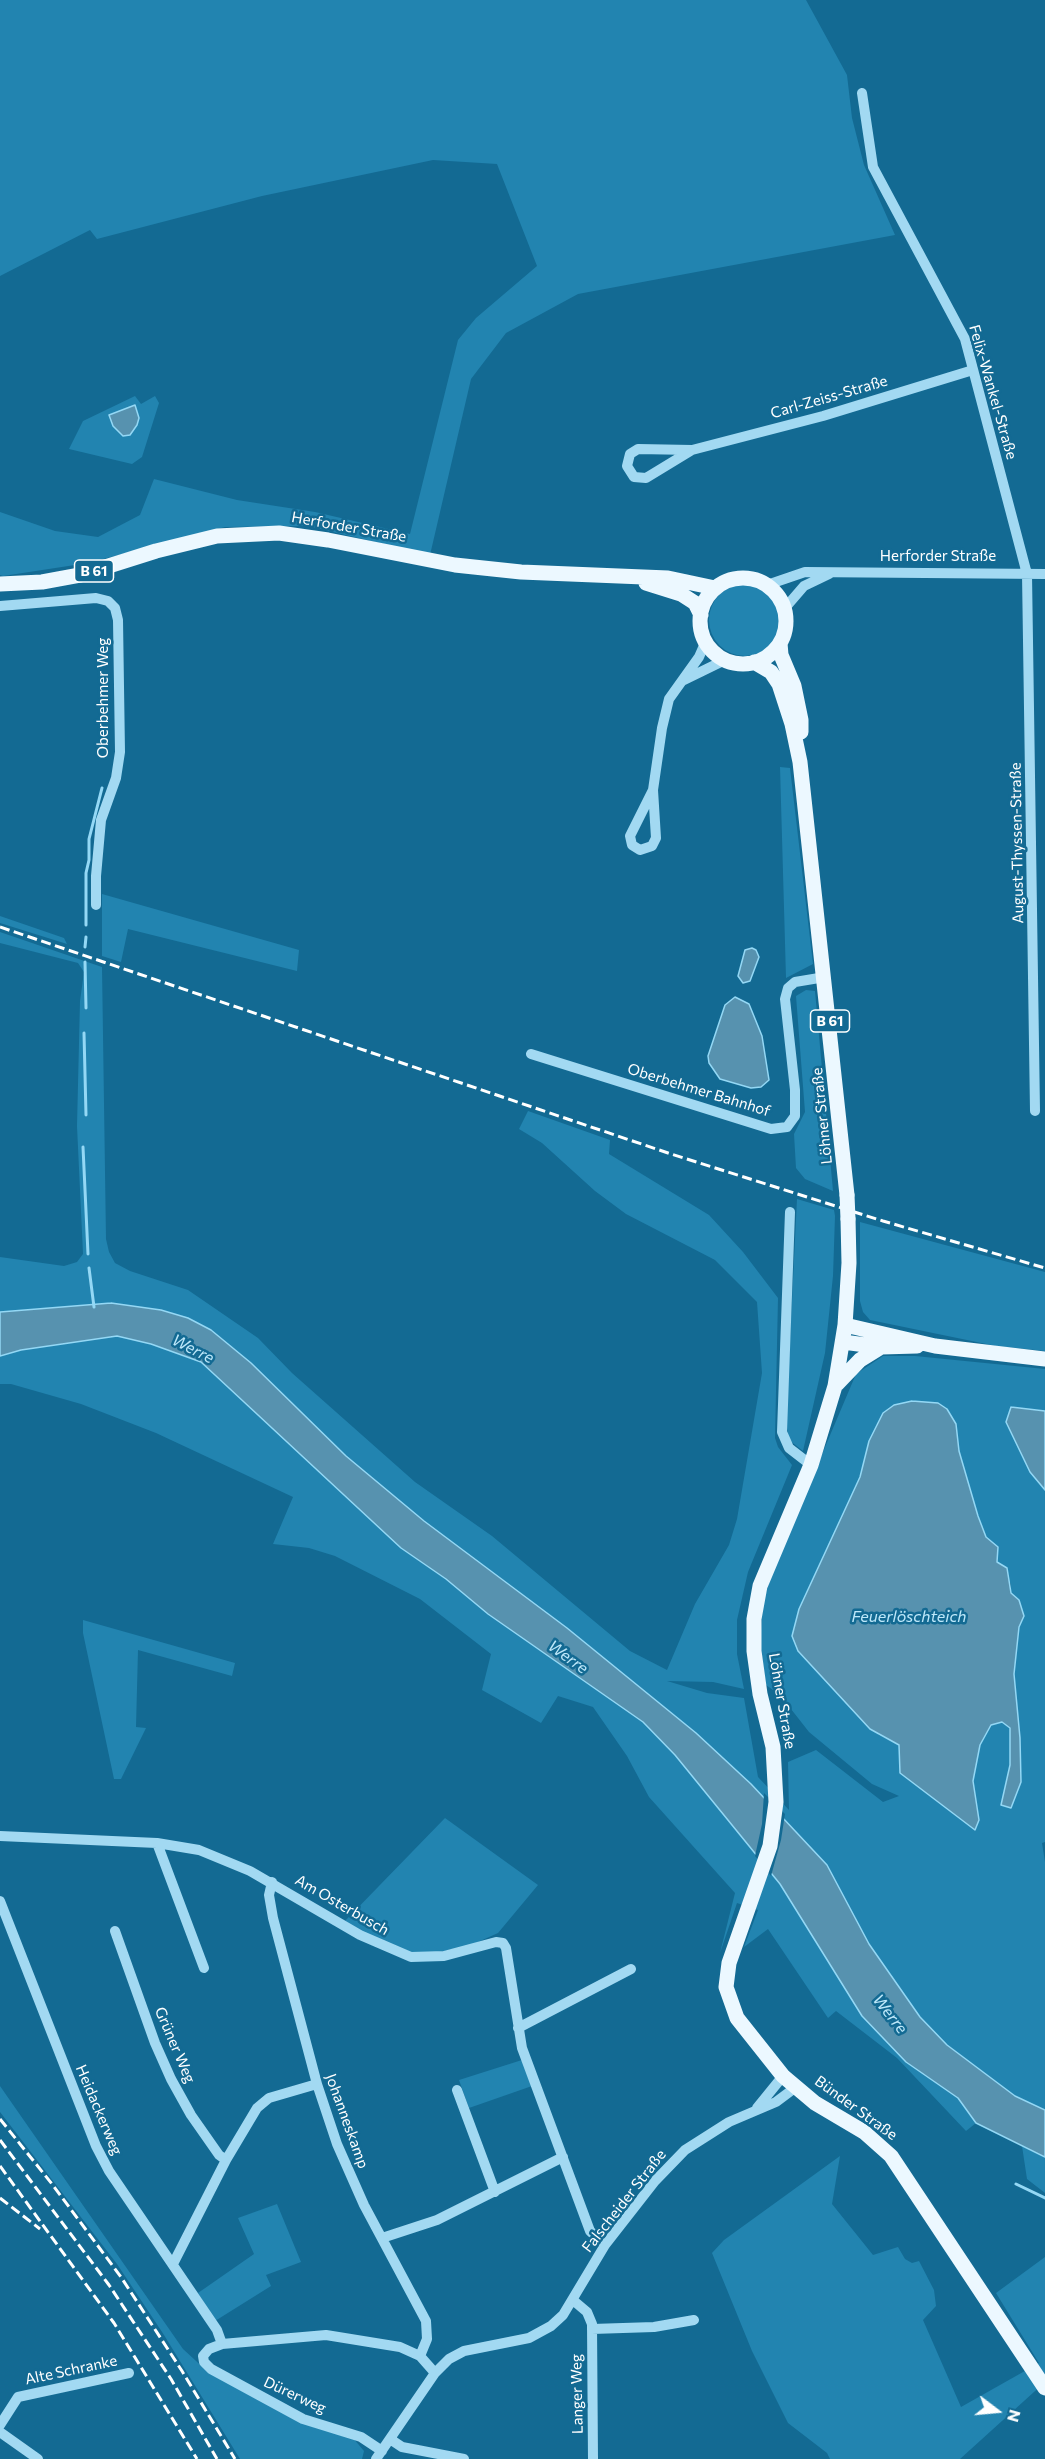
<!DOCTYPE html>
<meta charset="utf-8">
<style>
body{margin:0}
#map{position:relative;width:1045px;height:2459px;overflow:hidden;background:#136a93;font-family:Commissioner,sans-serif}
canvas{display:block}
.north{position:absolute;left:967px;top:2381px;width:60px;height:60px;-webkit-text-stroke:4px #136a93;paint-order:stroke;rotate:106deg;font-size:16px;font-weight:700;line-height:24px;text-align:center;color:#fff}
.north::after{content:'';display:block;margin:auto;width:21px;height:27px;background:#fff;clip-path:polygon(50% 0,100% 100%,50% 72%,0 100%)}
</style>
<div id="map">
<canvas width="1045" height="2459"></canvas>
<div class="north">N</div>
</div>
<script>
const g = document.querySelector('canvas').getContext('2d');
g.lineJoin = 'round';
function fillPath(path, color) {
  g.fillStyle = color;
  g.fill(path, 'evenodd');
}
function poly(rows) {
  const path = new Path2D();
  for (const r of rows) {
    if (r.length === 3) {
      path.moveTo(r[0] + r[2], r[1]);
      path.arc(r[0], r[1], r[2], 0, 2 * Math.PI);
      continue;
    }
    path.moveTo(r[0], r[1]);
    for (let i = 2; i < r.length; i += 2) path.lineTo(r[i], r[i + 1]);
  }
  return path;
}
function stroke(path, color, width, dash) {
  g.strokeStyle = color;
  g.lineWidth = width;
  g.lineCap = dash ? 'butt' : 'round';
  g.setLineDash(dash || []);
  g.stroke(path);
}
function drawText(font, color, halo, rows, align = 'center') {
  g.font = font + ' Commissioner,sans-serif';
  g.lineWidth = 5;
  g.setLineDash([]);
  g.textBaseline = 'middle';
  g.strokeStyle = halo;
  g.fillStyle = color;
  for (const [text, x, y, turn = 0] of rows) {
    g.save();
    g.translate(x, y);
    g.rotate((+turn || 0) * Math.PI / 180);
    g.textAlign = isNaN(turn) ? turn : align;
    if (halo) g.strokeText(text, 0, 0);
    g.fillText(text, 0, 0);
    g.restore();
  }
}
fillPath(poly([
 [0,0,806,0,847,75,852,118,864,165,895,235,578,294,506,333,471,379,430,555,308,526,225,527,88,563,3,576,0,575,0,512,55,531,98,537,140,515,154,479,237,500,315,512,410,534,458,340,476,318,537,266,497,164,433,160,262,196,97,239,90,230,0,276],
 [135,396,141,404,155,396,159,403,142,457,132,464,69,449,83,421],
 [745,620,36],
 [780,767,790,768,813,964,786,978],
 [102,894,299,950,297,971,128,929,121,962,102,956],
 [0,916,64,938,67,944,0,923],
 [0,932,102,967,106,1239,109,1252,115,1263,130,1271,188,1290,258,1338,292,1373,415,1482,492,1536,630,1651,667,1670,695,1604,729,1545,737,1519,762,1373,757,1302,715,1260,626,1214,595,1191,542,1143,519,1129,528,1111,610,1140,609,1154,709,1215,743,1252,778,1298,775,1438,778,1447,792,1465,748,1572,737,1620,737,1654,744,1689,713,1682,667,1681,707,1693,744,1698,758,1777,789,1810,788,1762,816,1750,883,1802,899,1796,872,1784,809,1732,780,1695,766,1685,760,1643,763,1603,772,1572,856,1374,883,1356,915,1356,1045,1369,1045,1411,1011,1407,1030,1472,1045,1490,1045,1842,1042,1843,1045,1862,1045,2110,1015,2096,947,2045,920,2017,869,1944,827,1865,696,1733,567,1628,424,1521,346,1456,251,1363,211,1330,188,1318,161,1310,111,1303,0,1312,0,1257,64,1266,77,1262,83,1254,77,1126,80,1001,84,972,78,963,0,943],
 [883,1413,956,1424,959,1451,978,1516,986,1537,998,1547,997,1562,1011,1584,1011,1593,1024,1616,1019,1627,1014,1674,1020,1738,1021,1782,1001,1804,1010,1765,1010,1728,1002,1722,991,1725,980,1745,973,1781,979,1820,900,1773,899,1745,879,1735,798,1652,799,1609,860,1477,869,1441],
 [806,990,815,991,833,1191,805,1179,796,1168,794,1134,805,1112,796,996],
 [797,1199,834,1210,835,1216,833,1276,825,1353,803,1451,789,1440,786,1422],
 [860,1222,1045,1272,1045,1351,996,1346,870,1320,863,1312,860,1301],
 [117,1336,151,1344,201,1362,230,1386,401,1548,446,1579,488,1614,643,1722,675,1755,780,1884,862,2016,958,2098,976,2123,966,2131,897,2058,836,2011,828,2018,768,1929,744,1947,758,1910,737,1903,720,1953,735,1893,649,1797,627,1756,593,1707,558,1696,541,1723,482,1690,491,1654,420,1599,335,1556,309,1548,273,1544,293,1497,156,1433,81,1404,11,1384,0,1384,0,1356,21,1350],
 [83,1620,235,1663,232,1676,138,1650,136,1727,146,1728,121,1779,114,1779,83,1633],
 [445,1818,538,1885,498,1933,469,1946,419,1956,370,1938,345,1921],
 [522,2060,532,2086,469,2108,459,2080],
 [0,2086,183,2349,207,2371,353,2438,364,2451,362,2459,240,2459,164,2335,117,2264,0,2112],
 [1022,2146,1045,2157,1045,2193,1027,2179],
 [840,2156,832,2204,873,2255,898,2247,905,2259,912,2263,919,2261,934,2290,936,2306,923,2320,961,2407,1039,2363,996,2293,1045,2257,1045,2382,960,2459,830,2459,827,2453,788,2423,752,2351,712,2253,724,2240],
 [277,2204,301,2262,266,2275,271,2286,215,2321,198,2293,254,2254,238,2218]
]), '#2284b0');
const water = poly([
 [135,405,139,418,137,425,130,435,123,436,113,426,109,415,135,405],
 [752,948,756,950,759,957,750,981,743,983,738,976,745,950,752,948],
 [735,997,749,1004,762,1036,769,1080,761,1087,751,1088,720,1079,709,1063,708,1056,725,1005,735,997],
 [111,1303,161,1310,188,1318,211,1330,251,1363,346,1456,424,1521,567,1628,696,1733,751,1784,827,1865,869,1944,920,2017,947,2045,1015,2096,1045,2110,1045,2157,976,2123,958,2098,906,2062,862,2016,780,1884,675,1755,643,1722,488,1614,446,1579,401,1548,201,1362,151,1344,117,1336,21,1350,0,1356,0,1312,111,1303],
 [912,1401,938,1403,947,1409,956,1424,959,1451,978,1516,986,1537,998,1547,997,1562,1007,1568,1011,1593,1019,1600,1024,1616,1019,1627,1014,1674,1020,1738,1021,1782,1011,1808,1001,1805,1010,1765,1010,1728,1002,1722,991,1725,980,1745,973,1781,979,1820,975,1830,900,1773,899,1745,870,1729,798,1651,792,1636,799,1609,860,1477,869,1441,883,1413,894,1405,912,1401],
 [1011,1407,1045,1411,1045,1490,1030,1472,1006,1422,1011,1407]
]);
fillPath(water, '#5792af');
stroke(water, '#94d8f5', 1.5);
fillPath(poly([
 [764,1793,785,1814,781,1840,771,1876,755,1856,762,1824]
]), '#136a93');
stroke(poly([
 [86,925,86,873,89,860,89,839,102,788],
 [85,947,86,937],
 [85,962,86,1008],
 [84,1033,86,1115],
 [83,1147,88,1254],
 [89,1268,94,1307],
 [1016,2184,1045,2198]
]), '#94d8f5', 3);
stroke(poly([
 [862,93,873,167,965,339,1027,574,1035,1111],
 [692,450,646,478,634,477,627,466,630,454,638,449,692,450,823,416,973,370],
 [767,585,805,572,1045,574],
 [0,606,96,598,108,601,115,608,118,620,120,752,116,778,101,820,96,876,96,905],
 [785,608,804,586,829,574],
 [684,680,725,660],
 [653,790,630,836,632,845,640,850,652,846,656,838,653,790,662,728,669,699,699,657,706,641],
 [531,1054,771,1129,787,1127,795,1116,795,1090,785,999,788,988,795,982,825,977],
 [790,1212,782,1432,789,1448,811,1465],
 [0,1836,157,1843,199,1850,250,1871,360,1935,411,1957,444,1956,496,1942,503,1943,506,1948,522,2048,590,2231,605,2245],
 [157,1843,204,1968],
 [272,1882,269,1895,273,1918,317,2084,337,2144,364,2205,426,2321,427,2339,420,2356],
 [0,1901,96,2146,109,2171,217,2330,222,2344],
 [115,1931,155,2043,171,2079,191,2115,219,2155,226,2160],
 [518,2028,631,1969],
 [457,2090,495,2192],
 [757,2108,783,2076],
 [382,2238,437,2220,563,2157],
 [174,2262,226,2160,257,2108,269,2098,317,2084],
 [574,2301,587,2312,592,2324,593,2459],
 [592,2329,654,2327,694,2320],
 [0,2425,18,2397,129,2373],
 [0,2432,38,2459],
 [390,2439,402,2447,464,2459],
 [382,2451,361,2437,303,2419,211,2369,204,2362,203,2356,209,2349,222,2344,326,2335,400,2347,420,2356,435,2373],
 [376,2459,435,2373,449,2359,464,2351,529,2338,551,2326,563,2315,605,2245,655,2181,685,2150,729,2122,776,2102,796,2087]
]), '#a2d9f2', 10);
stroke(poly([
 [743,621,43],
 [646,583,681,594,695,603,701,615],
 [0,584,42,582,80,575,156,551,217,536,279,533,328,540,455,565,521,572,668,578,715,588],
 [780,643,781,655,794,686,801,720,801,732],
 [754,662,771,672,779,684,792,724,800,762,847,1195],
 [848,1219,849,1263,845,1325,835,1386,811,1465,760,1586,754,1619,754,1651,760,1694,773,1747,776,1802,770,1846,729,1963,726,1987,737,2018,783,2076,815,2103,864,2132,891,2156,1045,2388],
 [845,1325,935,1346,1045,1359],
 [843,1342,881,1347,917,1346],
 [837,1384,860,1360,881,1347]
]), '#ecf8ff', 15);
stroke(poly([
 [0,927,671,1154,883,1221,1045,1268],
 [0,2119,52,2184,121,2277,182,2371,235,2459],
 [0,2140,109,2285,171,2379,217,2459],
 [0,2166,114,2323,197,2459],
 [0,2198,40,2229]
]), '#fff', 3, [10, 4.5]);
stroke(poly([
 [847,1195,848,1219]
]), '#ecf8ff', 15);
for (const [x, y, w] of [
 [94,571,39],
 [830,1021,39]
]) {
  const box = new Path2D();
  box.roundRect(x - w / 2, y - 11, w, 22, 4.5);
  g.fillStyle = '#136a93';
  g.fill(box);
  stroke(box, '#fff', 1.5);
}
drawText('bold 14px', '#fff', null, [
 ["B 61",94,571],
 ["B 61",830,1021]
]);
drawText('15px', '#fff', '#136a93', [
 ["Felix-Wankel-Straße",993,392,74],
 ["Carl-Zeiss-Straße",829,397,-16],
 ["Herforder Straße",349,527,10],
 ["Herforder Straße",938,556],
 ["Oberbehmer Weg",103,698,-90],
 ["August-Thyssen-Straße",1017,843,-91],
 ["Oberbehmer Bahnhof",699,1090,17],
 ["Löhner Straße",822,1116,-96],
 ["Löhner Straße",782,1701,80],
 ["Am Osterbusch",342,1905,30],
 ["Grüner Weg",175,2045,67],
 ["Bünder Straße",856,2108,36],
 ["Heidackerweg",99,2110,67],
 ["Johanneskamp",347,2121,70],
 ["Falscheider Straße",624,2201,-52],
 ["Alte Schranke",71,2370,-12],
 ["Langer Weg",577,2394,-91],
 ["Dürerweg",295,2395,25]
]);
drawText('italic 16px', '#bee8fa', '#136a93', [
 ["Werre",193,1349,27],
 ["Feuerlöschteich",909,1617],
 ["Werre",568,1657,36],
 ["Werre",890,2014,52]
]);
</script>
